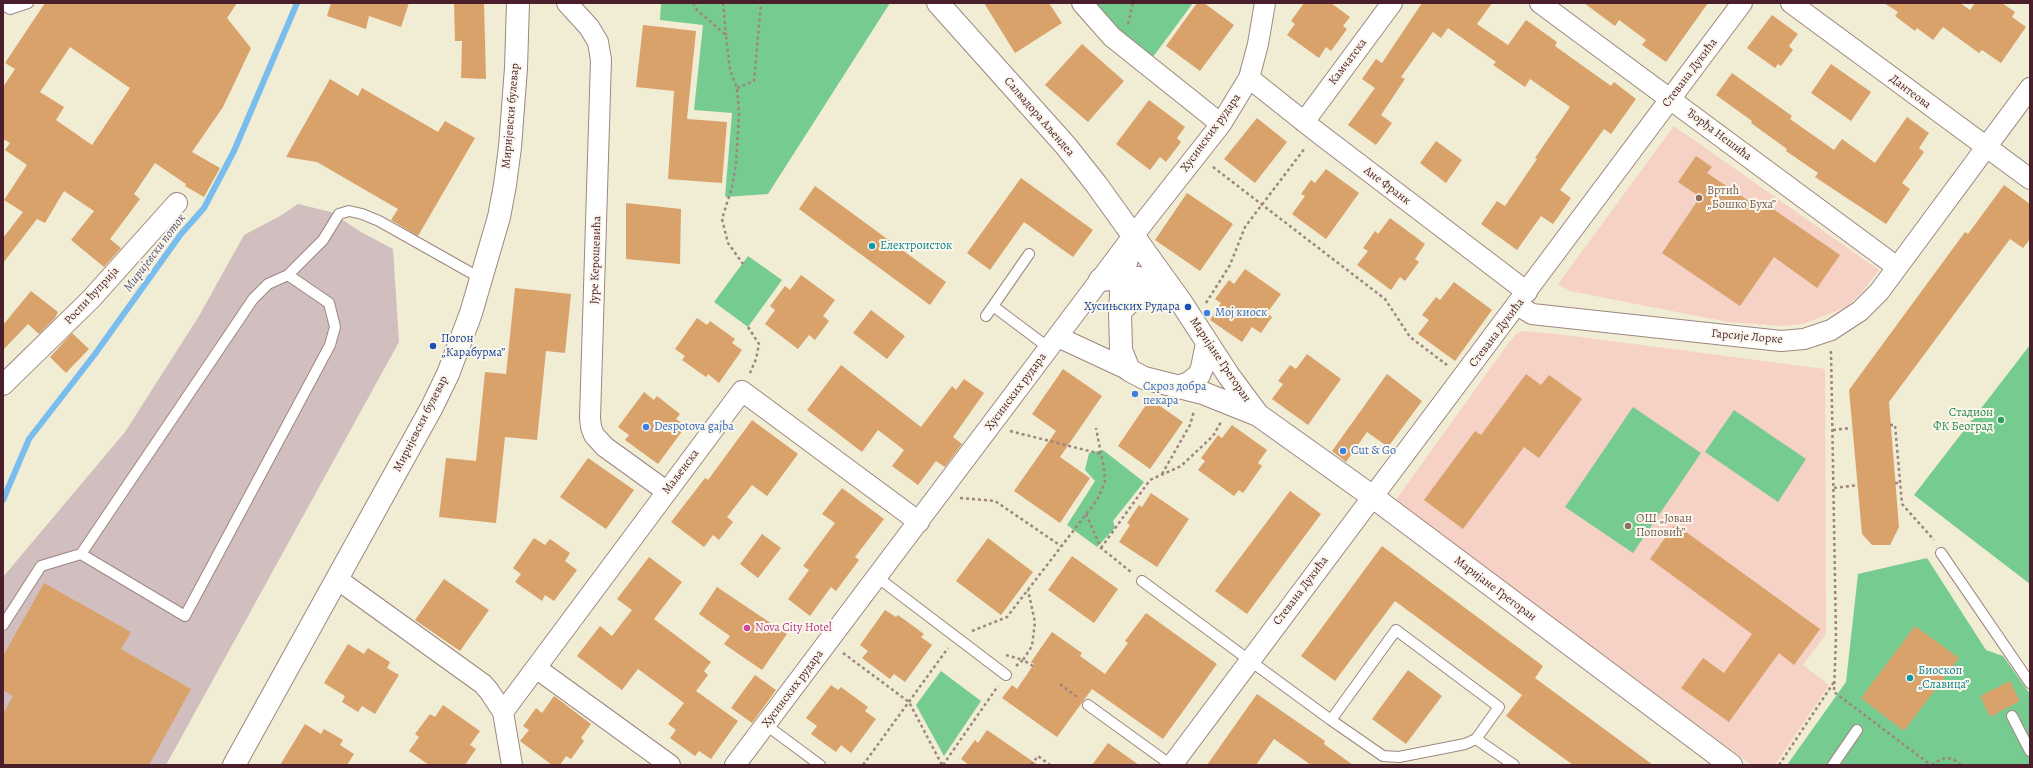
<!DOCTYPE html>
<meta charset="utf-8">
<style>
body{margin:0}
#map{position:relative;width:2033px;height:768px;overflow:hidden;background:#f1ecd4;font-family:Alegreya,serif}
canvas{display:block}
.frame{position:absolute;inset:0;border:4px solid #4a1f2b;pointer-events:none}
</style>
<div id="map">
<canvas width="2033" height="768"></canvas>
<div class="frame"></div>
</div>
<script>
const g = document.querySelector('canvas').getContext('2d');
g.lineJoin = 'round';
function fillPath(path, color) {
  g.fillStyle = color;
  g.fill(path, 'evenodd');
}
function poly(rows) {
  const path = new Path2D();
  for (const r of rows) {
    path.moveTo(r[0], r[1]);
    for (let i = 2; i < r.length; i += 2) path.lineTo(r[i], r[i + 1]);
  }
  return path;
}
function stroke(path, color, width, dash) {
  g.strokeStyle = color;
  g.lineWidth = width;
  g.lineCap = dash ? 'butt' : 'round';
  g.setLineDash(dash || []);
  g.stroke(path);
}
function drawText(font, color, halo, rows, align = 'center') {
  g.font = font + ' Alegreya,serif';
  g.lineWidth = 4;
  g.setLineDash([]);
  g.textBaseline = 'middle';
  g.strokeStyle = halo;
  g.fillStyle = color;
  for (const [text, x, y, turn = 0] of rows) {
    g.save();
    g.translate(x, y);
    g.rotate((+turn || 0) * Math.PI / 180);
    g.textAlign = isNaN(turn) ? turn : align;
    if (halo) g.strokeText(text, 0, 0);
    g.fillText(text, 0, 0);
    g.restore();
  }
}
fillPath(poly([
 [1674,126,1879,270,1862,292,1847,307,1803,324,1783,326,1728,322,1570,291,1558,284],
 [1522,331,1557,334,1825,369,1826,634,1803,665,1829,685,1775,765,1752,765,1395,501,1508,344,1516,334]
]), '#f6d1c5');
fillPath(poly([
 [298,204,331,212,361,232,393,249,399,342,166,765,3,765,3,577,125,432,199,316,244,235,280,216]
]), '#d1bfbf');
fillPath(poly([
 [661,3,890,3,768,194,725,197,732,113,694,110,703,25,660,20],
 [1082,3,1193,3,1147,65],
 [748,256,782,280,748,327,714,302],
 [2030,345,2030,584,1914,495],
 [1633,407,1701,453,1633,553,1565,507],
 [1734,410,1806,459,1778,502,1705,452],
 [1103,450,1144,482,1113,521,1115,528,1097,547,1067,525,1095,481,1085,470,1089,453],
 [1927,558,1986,650,2003,656,2030,694,2030,765,1787,765,1846,682,1858,574],
 [941,671,981,701,944,756,916,705]
]), '#76cc90');
stroke(poly([
 [3,500,29,439,95,354,181,234,204,208,234,151,297,3]
]), '#79bdef', 6);
fillPath(poly([
 [45,3,237,3,227,18,251,48,223,107,192,152,220,168,204,197,185,186,186,184,155,163,134,194,140,199,110,239,121,248,104,267,71,240,94,211,64,191,45,223,37,219,3,263,3,238,23,212,4,200,27,165,5,150,10,143,3,139,3,87,15,69,5,63],
 [70,47,130,88,92,145,56,120,64,107,40,92],
 [331,3,409,3,401,27,369,16,366,29,327,16],
 [454,3,484,3,486,79,461,78,462,41,455,41],
 [984,3,1049,3,1062,23,1015,53],
 [1197,3,1204,3,1234,25,1200,71,1166,46],
 [1304,3,1331,3,1350,17,1343,26,1347,29,1331,51,1326,47,1319,58,1287,35,1295,24,1291,21],
 [1422,3,1492,3,1477,24,1508,45,1526,20,1557,42,1555,46,1611,86,1614,82,1636,99,1611,134,1604,129,1560,190,1571,198,1553,224,1541,216,1517,250,1481,224,1497,201,1505,206,1537,159,1535,158,1570,107,1530,79,1525,87,1493,65,1496,62,1448,28,1441,38,1433,32,1401,77,1405,79,1381,115,1392,123,1376,145,1348,125,1375,88,1362,79,1376,59,1382,63],
 [1584,3,1708,3,1666,62,1642,45,1646,40,1619,20,1615,26],
 [1884,3,1960,3,1970,10,1975,3,2002,3,2015,12,2012,17,2026,27,2001,63,1982,50,1979,53,1943,27,1933,40,1917,28,1915,31,1895,16,1898,12],
 [1772,15,1798,34,1789,46,1793,50,1781,66,1778,64,1775,68,1747,48],
 [643,25,696,31,687,119,727,122,722,183,668,179,674,91,636,87],
 [1082,44,1124,81,1088,122,1045,85],
 [1831,64,1871,92,1851,121,1811,93],
 [1732,73,1792,116,1790,119,1834,150,1842,139,1875,163,1907,117,1929,133,1919,148,1924,152,1902,183,1910,189,1886,224,1815,177,1818,173,1786,151,1787,149,1751,123,1752,121,1716,95],
 [330,79,358,96,362,88,438,132,445,121,475,138,418,236,391,220,398,209,317,162,286,157],
 [1149,100,1185,127,1177,138,1181,142,1166,162,1160,157,1150,170,1116,144],
 [1257,118,1287,142,1255,183,1224,159],
 [1436,141,1462,160,1446,183,1420,163],
 [1696,156,1712,167,1707,173,1756,206,1760,200,1840,255,1817,288,1774,257,1740,306,1662,253,1700,197,1678,182],
 [1326,169,1359,193,1326,239,1292,214,1305,196,1301,194,1311,180,1315,183],
 [1021,178,1093,230,1073,257,1024,222,990,270,967,253],
 [2004,185,2030,204,2030,239,2023,248,2010,239,1889,402,1899,527,1890,545,1872,545,1862,534,1849,390,1965,232,1968,234],
 [815,186,946,282,930,305,799,209],
 [1187,193,1233,224,1200,271,1155,240],
 [626,203,681,209,680,264,626,259],
 [1390,218,1425,244,1415,259,1419,262,1405,281,1400,277,1391,290,1357,265,1368,251,1363,248,1375,231,1378,234],
 [1245,269,1281,294,1267,313,1272,317,1261,333,1252,327,1242,342,1210,320,1221,303,1215,299,1229,280,1234,284],
 [801,275,835,300,823,316,829,321,815,340,809,335,798,349,765,324,775,310,770,306,785,286,790,290],
 [1454,282,1492,310,1455,361,1418,334,1429,320,1422,315,1436,297,1440,300],
 [515,288,571,294,565,353,546,351,537,440,505,437,496,523,439,517,446,458,476,461,485,372,506,374],
 [31,291,58,312,55,318,39,334,28,324,3,350,3,325],
 [871,310,905,336,887,359,853,333],
 [697,318,707,325,710,321,735,339,732,343,742,350,719,383,708,374,706,377,682,360,685,356,675,349],
 [72,333,89,349,66,373,50,357],
 [1307,354,1341,379,1308,425,1272,399,1283,384,1278,381,1290,365,1296,369],
 [841,365,921,427,952,386,956,390,964,379,984,393,953,437,962,444,945,467,936,461,918,485,892,466,904,450,878,430,862,452,807,410],
 [1063,369,1102,396,1060,457,1090,478,1060,523,1014,491,1056,431,1032,414],
 [1387,374,1422,401,1388,447,1367,432,1346,462,1332,451],
 [1526,374,1541,385,1549,375,1582,399,1539,458,1524,447,1463,529,1424,500,1475,431,1481,435],
 [644,392,654,400,657,396,680,414,676,419,686,426,658,464,625,440,629,435,618,427],
 [1150,399,1183,422,1150,469,1118,446],
 [752,420,798,454,767,496,752,485,727,517,733,522,719,540,713,535,704,547,671,522,705,478,708,480],
 [1232,425,1267,450,1258,463,1262,466,1243,493,1239,490,1234,496,1198,470,1205,461,1201,458,1218,435,1222,438],
 [588,458,634,490,606,529,560,497],
 [842,488,884,519,855,557,859,560,836,591,831,587,810,616,788,599,809,570,803,566,835,523,822,514],
 [1290,491,1321,514,1247,614,1215,591],
 [1151,493,1189,519,1157,567,1119,542,1130,525,1127,523,1139,505,1142,507],
 [1675,524,1820,629,1794,665,1779,653,1729,722,1681,688,1703,658,1724,673,1752,634,1650,559],
 [762,534,781,548,758,578,740,564],
 [534,538,545,545,550,539,570,553,565,561,577,570,554,601,545,595,542,601,515,582,521,574,513,568],
 [988,538,1033,572,1001,615,956,581],
 [1382,546,1543,666,1535,678,1653,765,1573,765,1506,716,1522,695,1395,601,1335,681,1301,656],
 [1072,556,1118,589,1094,623,1048,590],
 [649,557,682,582,654,619,711,662,704,671,708,675,696,691,738,721,711,759,699,751,695,756,670,738,676,730,668,724,684,703,638,669,622,690,577,656,600,626,612,636,632,610,617,599],
 [444,579,489,610,460,651,415,620],
 [44,583,131,632,121,649,191,689,149,765,3,765,3,714,13,696,3,690,3,656],
 [717,587,787,634,762,670,724,644,730,636,699,614],
 [885,610,896,617,898,615,924,634,921,637,932,645,905,682,894,674,890,679,862,658,868,651,860,645],
 [1146,613,1217,664,1163,739,1092,689,1057,737,1002,698,1012,685,1017,689,1034,664,1031,662,1052,632,1082,653,1080,656,1105,674,1128,643,1125,641],
 [1915,626,1959,658,1904,731,1861,698],
 [348,644,364,654,368,648,390,662,387,668,399,675,375,714,362,706,358,712,342,702,345,696,324,683],
 [1408,670,1442,696,1406,744,1372,719],
 [755,675,776,690,752,723,731,708],
 [2010,681,2020,701,1990,717,1980,696],
 [831,685,838,690,841,687,868,707,865,711,876,719,851,753,841,745,836,752,811,734,817,726,806,718],
 [1257,694,1325,741,1324,744,1353,765,1311,765,1274,739,1256,765,1207,765],
 [554,696,591,724,581,738,584,741,571,759,566,756,560,765,552,765,520,741,529,730,523,726,536,708,542,713],
 [443,705,480,731,470,745,476,749,465,765,429,765,409,751,419,737,415,734,430,714,435,717],
 [305,724,321,734,324,729,343,740,340,745,354,754,347,765,280,765],
 [987,730,1038,765,969,765,961,759,975,740,978,743],
 [1108,743,1139,765,1092,765]
]), '#d9a26b');
const service = poly([
 [3,5,10,9,28,3],
 [993,306,1049,348],
 [986,316,1029,254],
 [1941,553,2030,683],
 [81,554,185,616,330,345,335,327,329,303,288,275],
 [877,577,1006,675],
 [1142,581,1249,660,1331,720,1383,756,1399,757,1465,744,1476,739,1499,707,1396,630,1331,720],
 [3,625,41,566,81,554,253,299,268,284,288,275,323,240,339,214,349,211,362,214,379,221,482,279],
 [1088,705,1171,765],
 [2012,716,2030,751],
 [766,725,820,765],
 [1476,739,1514,765],
 [1833,765,1857,730]
]);
const minor = poly([
 [567,3,589,27,598,42,601,60,590,418,591,427,594,435,605,447,666,491],
 [1082,3,1112,37,1221,124],
 [1540,3,1897,267],
 [1791,3,2030,179],
 [1249,78,1317,132,1527,292],
 [1304,122,1392,3],
 [1517,305,1532,314,1550,316,1781,341,1804,339,1831,330,1860,311,1879,292,2030,88],
 [1058,337,1129,370],
 [3,385,91,299,177,203],
 [337,579,483,684,489,691,503,712,512,765],
 [536,668,670,765],
 [503,712,742,391,919,522],
 [735,765,1133,236,1221,124,1249,78,1258,44,1265,3],
 [1172,765,1742,3]
]);
const tertiary = poly([
 [938,3,1066,146,1096,184,1181,302,1229,376,1258,415],
 [1133,236,1122,278,1120,311,1121,350,1129,370,1144,378,1203,393,1258,415,1373,497,1731,765],
 [1100,280,1122,278,1139,278,1151,282,1172,296],
 [1120,311,1131,301,1143,296,1156,294,1171,297],
 [1178,387,1189,383,1199,375,1202,368,1207,343]
]);
const secondary = poly([
 [234,765,432,407,448,374,471,313,499,217,505,185,510,147,516,68,518,3]
]);
stroke(service, '#9e8680', 12);
stroke(minor, '#9e8680', 22);
stroke(tertiary, '#9e8680', 24);
stroke(secondary, '#9e8680', 24);
stroke(poly([
 [693,3,697,10,726,35,730,70,737,88,739,114,736,164,732,187,722,219,728,243,743,264],
 [723,3,726,35],
 [1128,24,1133,3],
 [737,88,754,81,761,3],
 [1213,167,1385,299,1410,337,1447,365],
 [1206,303,1230,265,1245,227,1305,148],
 [748,327,759,344,756,359,750,373],
 [1831,351,1836,637,1834,692,1931,765],
 [1890,425,1895,425,1902,504,1934,540],
 [1833,430,1851,428],
 [1010,431,1101,454],
 [1162,474,1190,425,1194,411],
 [1895,483,1900,483],
 [1834,488,1858,485],
 [960,498,995,501,1061,546],
 [1086,514,1101,548,1131,572],
 [1101,548,1150,480,1181,466,1213,436,1221,422],
 [972,631,1007,617,1097,500,1105,482,1104,469,1096,428],
 [843,653,909,702,942,765],
 [1006,655,1023,660,1032,646,1035,622,1028,590],
 [1016,666,1023,660,1033,666],
 [1060,684,1077,697],
 [863,765,948,648],
 [943,765,998,686],
 [1031,765,1038,756,1050,765],
 [1779,765,1834,682],
 [1932,765,1941,759,1947,758,1953,759,1961,765]
]), '#9e8680', 2.5, [3, 3]);
stroke(service, '#fff', 10);
stroke(minor, '#fff', 20);
stroke(tertiary, '#fff', 22);
stroke(secondary, '#fff', 22);
for (const [x, y, r, color] of [
 [1699,198,4,"#8d6e63"],
 [872,246,4,"#0f9aa8"],
 [1188,307,4,"#1a4fb4"],
 [1207,313,4,"#3f7fe0"],
 [433,346,4,"#1a4fb4"],
 [1135,394,4,"#3f7fe0"],
 [2001,420,4,"#2e9e5b"],
 [646,427,4,"#3f7fe0"],
 [1343,451,4,"#3f7fe0"],
 [1628,526,4,"#8d6e63"],
 [747,628,4,"#d1479c"],
 [1910,678,4,"#0f9aa8"]
]) {
  const dot = new Path2D();
  dot.arc(x, y, r, 0, 2 * Math.PI);
  g.fillStyle = color;
  g.fill(dot);
  stroke(dot, '#fbf7ec', 1.5);
}
drawText('12px', '#4a1f2b', '#fbf7ec', [
 ["Камчатска",1348,62,-53],
 ["Стевана Дукића",1690,73,-53],
 ["Дантеова",1910,92,37],
 ["Миријевски булевар",511,116,-85],
 ["Салвадора Аљендеа",1039,117,49],
 ["Хусинских рудара",1211,133,-54],
 ["Ђорђа Нешића",1719,135,37],
 ["Ане Франк",1387,186,37],
 ["Јуре Керошевића",596,260,-88],
 ["Роспи ћуприја",92,296,-47],
 ["Стевана Дукића",1497,333,-53],
 ["Гарсије Лорке",1747,337,5],
 ["Маријане Грегоран",1220,360,56],
 ["Хусинских рудара",1016,392,-53],
 ["Миријевски булевар",421,424,-63],
 ["Маљенска",681,472,-53],
 ["Маријане Грегоран",1495,589,37],
 ["Стевана Дукића",1301,591,-53],
 ["Хусинских рудара",793,689,-53]
]);
drawText('12px', '#785e54', '#fbf7ec', [
 ["Вртић",1707,191],
 ["„Бошко Буха”",1707,205],
 ["ОШ „Јован",1636,519],
 ["Поповић”",1636,533]
], 'left');
drawText('12px', '#0d838f', '#fbf7ec', [
 ["Електроисток",880,246],
 ["Биоскоп",1918,671],
 ["„Славица”",1918,685]
], 'left');
drawText('12px', '#164399', '#fbf7ec', [
 ["Хусињских Рудара",1180,307],
 ["Погон",441,339,"left"],
 ["„Карабурма”",441,353,"left"]
], 'right');
drawText('12px', '#366cbe', '#fbf7ec', [
 ["Мој киоск",1215,313],
 ["Скроз добра",1143,387],
 ["пекара",1143,401],
 ["Despotova gajba",654,427],
 ["Cut & Go",1351,451]
], 'left');
drawText('12px', '#27864d', '#fbf7ec', [
 ["Стадион",1993,413],
 ["ФК Београд",1993,427]
], 'right');
drawText('12px', '#b23c85', '#fbf7ec', [
 ["Nova City Hotel",755,628]
], 'left');
drawText('italic 13px', '#5a5670', '#fbf7ec', [
 ["Миријевски поток",155,253,-53]
]);
</script>
